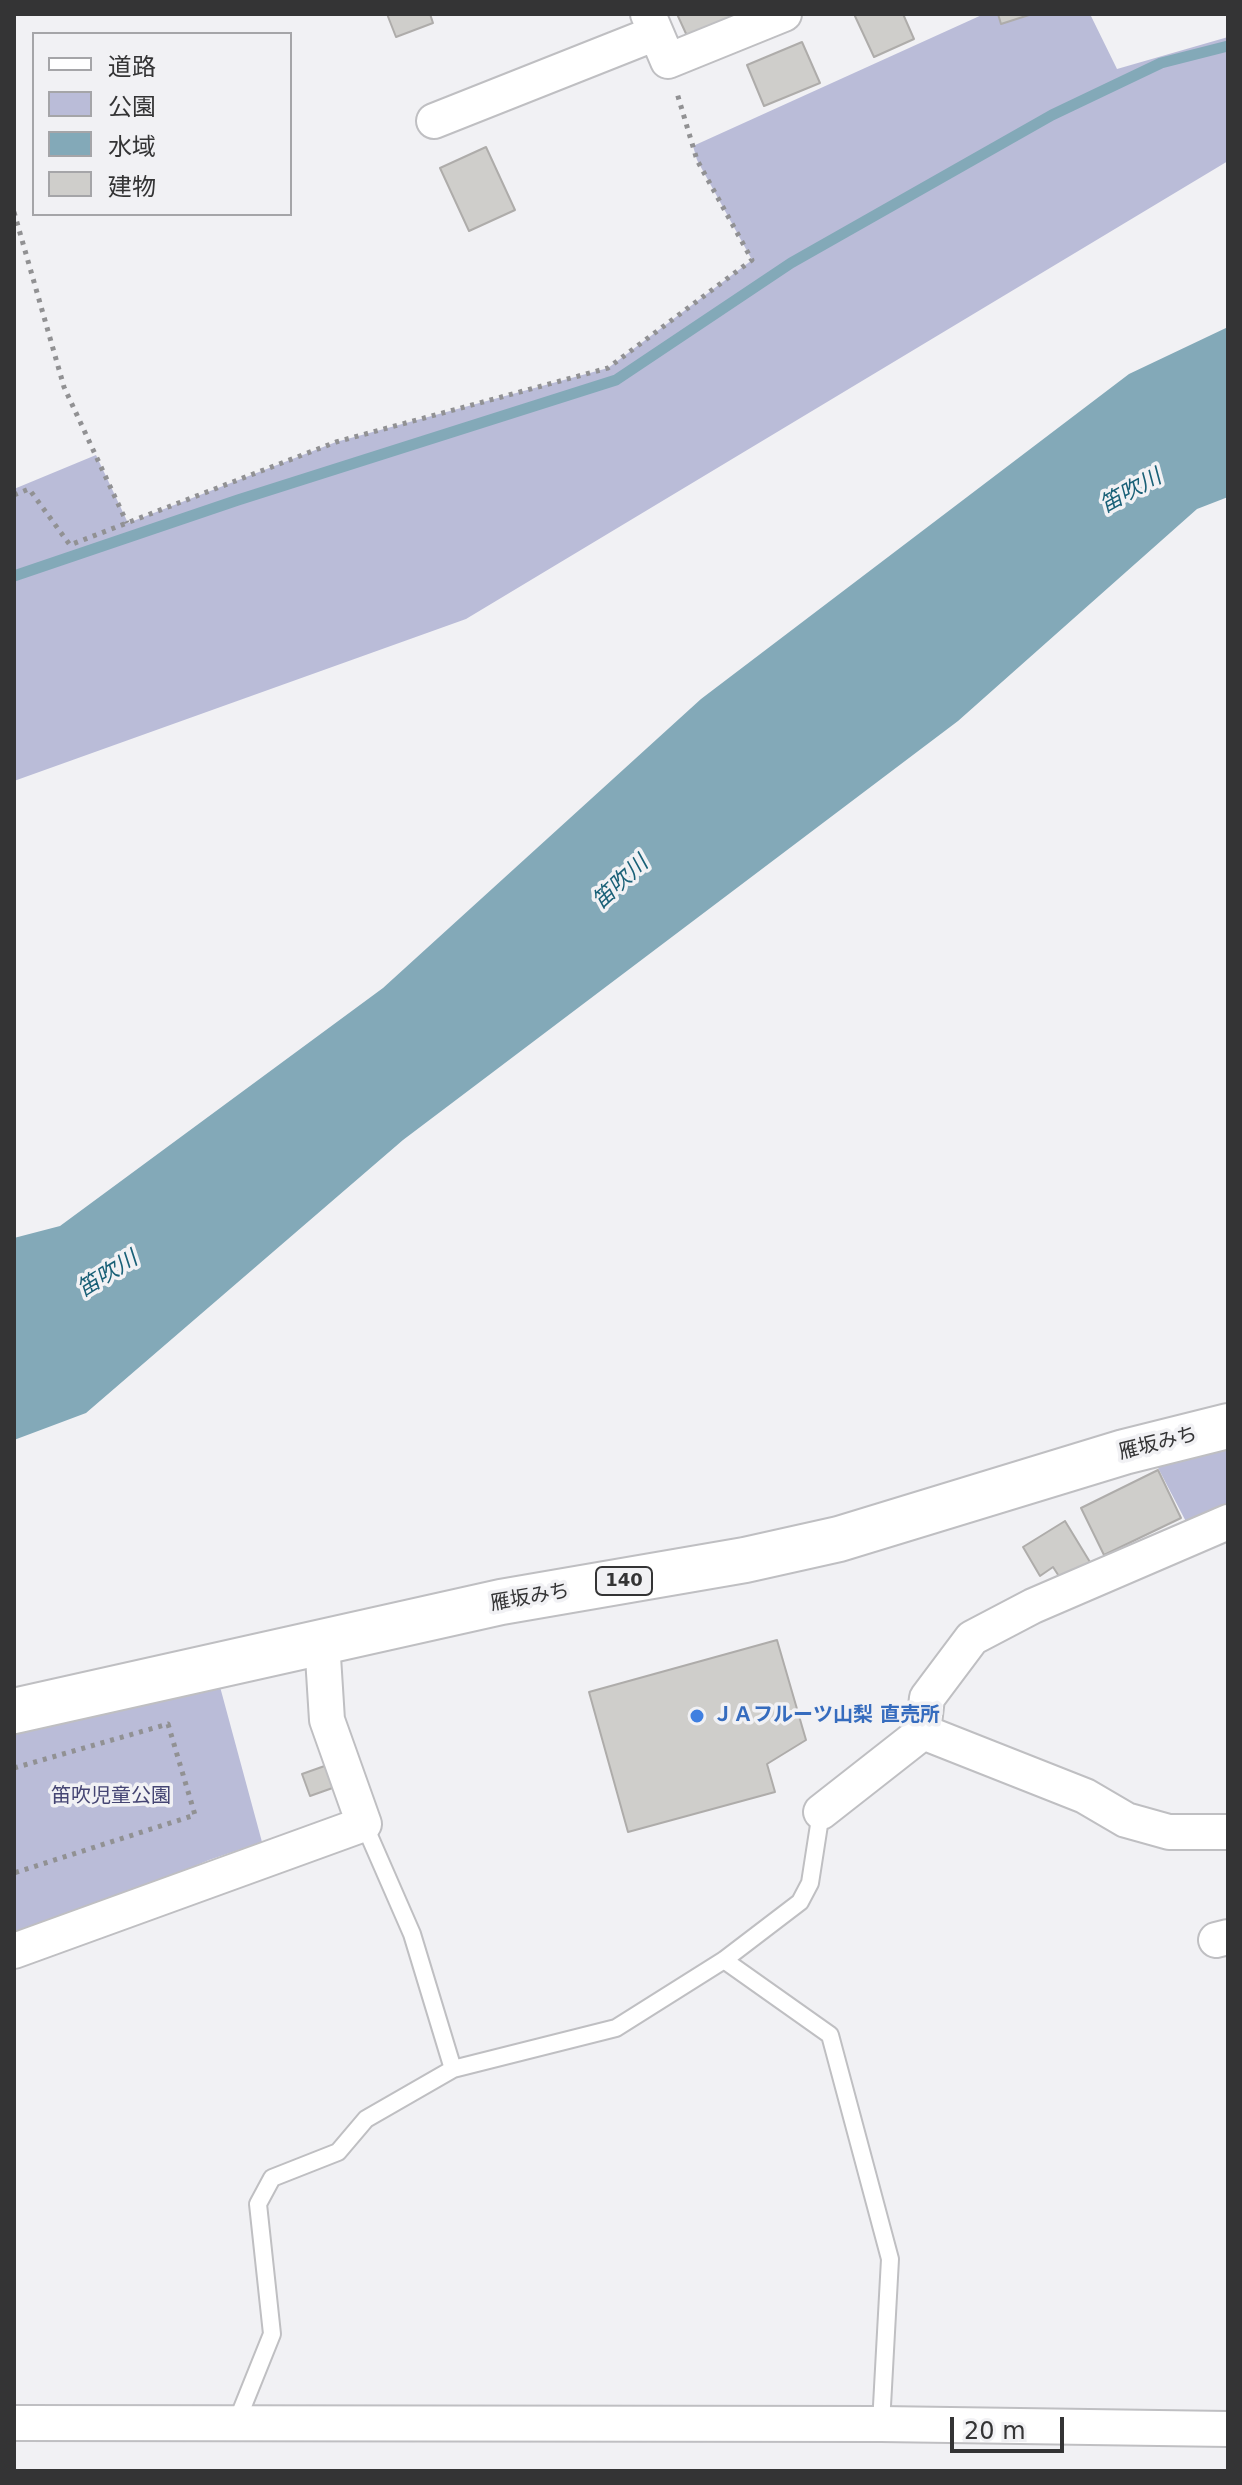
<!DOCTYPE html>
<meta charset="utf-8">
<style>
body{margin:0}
#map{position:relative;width:1242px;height:2485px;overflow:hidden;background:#f1f1f4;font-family:"DejaVu Sans","Noto Sans JP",sans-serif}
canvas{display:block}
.frame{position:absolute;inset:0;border:16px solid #343435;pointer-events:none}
.legend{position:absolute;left:32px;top:32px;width:260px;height:184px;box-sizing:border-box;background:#f1f1f4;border:2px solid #a5a5a8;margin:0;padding:10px 14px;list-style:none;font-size:24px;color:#343435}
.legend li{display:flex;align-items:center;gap:16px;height:40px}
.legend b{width:40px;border:2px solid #a5a5a8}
.scale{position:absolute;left:950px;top:2417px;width:114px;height:36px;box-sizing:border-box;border:4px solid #343435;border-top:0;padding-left:10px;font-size:24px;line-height:28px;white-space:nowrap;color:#343435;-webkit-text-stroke:6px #f1f1f4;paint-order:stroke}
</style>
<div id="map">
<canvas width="1242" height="2485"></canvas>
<div class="frame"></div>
<ul class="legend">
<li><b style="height:10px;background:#fff"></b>道路</li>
<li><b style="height:22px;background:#babcd8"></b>公園</li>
<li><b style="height:22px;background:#83a9b8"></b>水域</li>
<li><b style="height:22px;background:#cfcecb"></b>建物</li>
</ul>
<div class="scale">20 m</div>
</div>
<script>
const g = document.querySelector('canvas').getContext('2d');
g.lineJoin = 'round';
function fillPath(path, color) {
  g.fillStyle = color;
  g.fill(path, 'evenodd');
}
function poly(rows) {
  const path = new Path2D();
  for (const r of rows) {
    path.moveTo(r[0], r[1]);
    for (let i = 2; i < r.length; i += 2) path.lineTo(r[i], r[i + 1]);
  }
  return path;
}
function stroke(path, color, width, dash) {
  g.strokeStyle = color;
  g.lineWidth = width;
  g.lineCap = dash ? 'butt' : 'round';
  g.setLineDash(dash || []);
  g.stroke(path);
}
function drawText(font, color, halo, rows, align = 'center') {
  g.font = font + ' "DejaVu Sans","Noto Sans JP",sans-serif';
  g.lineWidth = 7;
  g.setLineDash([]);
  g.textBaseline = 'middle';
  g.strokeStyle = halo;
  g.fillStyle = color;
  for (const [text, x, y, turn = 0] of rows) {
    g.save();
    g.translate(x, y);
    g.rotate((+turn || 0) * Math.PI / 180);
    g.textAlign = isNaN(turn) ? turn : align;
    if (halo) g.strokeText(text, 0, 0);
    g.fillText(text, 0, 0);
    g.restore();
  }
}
fillPath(poly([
 [984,14,1090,14,1117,69,1228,37,1228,161,466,619,14,781,14,489,96,455,128,523,336,442,608,368,752,260,697,160,693,146],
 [1228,1446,1228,1522,1194,1537,1155,1462],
 [216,1672,262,1842,209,1860,14,1942,14,1720]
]), '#babcd8');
fillPath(poly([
 [1228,327,1228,497,1197,509,958,721,403,1140,86,1413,14,1440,14,1238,60,1226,383,988,701,699,1129,374]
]), '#83a9b8');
stroke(poly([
 [14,576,238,500,616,380,791,263,1052,115,1161,63,1228,46]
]), '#83a9b8', 11);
const building = poly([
 [387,14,430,14,433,23,396,37,387,14],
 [677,14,741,14,688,38,677,14],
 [854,14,903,14,914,39,874,57,854,14],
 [998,14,1032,14,1001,24,998,14],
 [802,42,820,83,764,106,747,65,802,42],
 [486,147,515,210,469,231,440,168,486,147],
 [1158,1470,1181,1518,1104,1555,1081,1508,1158,1470],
 [1065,1521,1093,1567,1064,1584,1053,1567,1040,1576,1023,1547,1065,1521],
 [777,1640,806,1740,767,1764,775,1792,628,1832,589,1692,777,1640],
 [333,1763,341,1785,310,1796,302,1774,333,1763]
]);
fillPath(building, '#cfcecb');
stroke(building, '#aeacaa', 2);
const lane = poly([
 [364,1824,412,1934,453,2069],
 [724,1960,830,2035,890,2259,881,2424],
 [237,2421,272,2334,258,2204,272,2178,338,2152,366,2119,453,2069,616,2028,724,1960,800,1902,810,1883,821,1812]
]);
const street = poly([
 [648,14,668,61,784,14],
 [434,121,656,33],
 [923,1732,1085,1796,1126,1820,1169,1832,1228,1832],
 [821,1812,923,1732,927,1698,972,1638,1033,1606,1228,1522],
 [1216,1940,1228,1937],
 [14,1951,364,1824,327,1720,322,1641],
 [14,2423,881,2424,1228,2429]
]);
const highway = poly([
 [14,1711,501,1602,745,1560,839,1539,1124,1452,1228,1426]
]);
stroke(lane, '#bfbfc2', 20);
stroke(street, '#bfbfc2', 38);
stroke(highway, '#bfbfc2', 48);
stroke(poly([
 [14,212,64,387,127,523],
 [14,495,29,489,70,545,336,442,608,368,752,260,697,160,677,93],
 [14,1768,168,1724,195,1815,14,1873]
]), '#919193', 5, [4, 6]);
stroke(lane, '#fff', 16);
stroke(street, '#fff', 34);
stroke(highway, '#fff', 44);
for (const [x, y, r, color] of [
 [697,1716,8,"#3f7fe0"]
]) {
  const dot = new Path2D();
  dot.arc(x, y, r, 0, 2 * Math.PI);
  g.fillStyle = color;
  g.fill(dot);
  stroke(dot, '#f1f1f4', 3);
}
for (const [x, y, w] of [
 [624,1581,56]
]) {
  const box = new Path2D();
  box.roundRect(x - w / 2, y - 14, w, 28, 6);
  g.fillStyle = '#f1f1f4';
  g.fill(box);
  stroke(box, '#343435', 2);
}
drawText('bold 18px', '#343435', null, [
 ["140",624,1581]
]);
drawText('20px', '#343435', '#f1f1f4', [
 ["雁坂みち",1158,1444,-14],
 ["雁坂みち",530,1598,-10]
]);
drawText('bold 20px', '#366cbe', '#f1f1f4', [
 ["ＪＡフルーツ山梨 直売所",713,1716]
], 'left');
drawText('20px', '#454573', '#f1f1f4', [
 ["笛吹児童公園",111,1797]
]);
drawText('italic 22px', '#196077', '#f1f1f4', [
 ["笛吹川",1131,492,-29],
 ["笛吹川",621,883,-43],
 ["笛吹川",108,1275,-32]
]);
</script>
